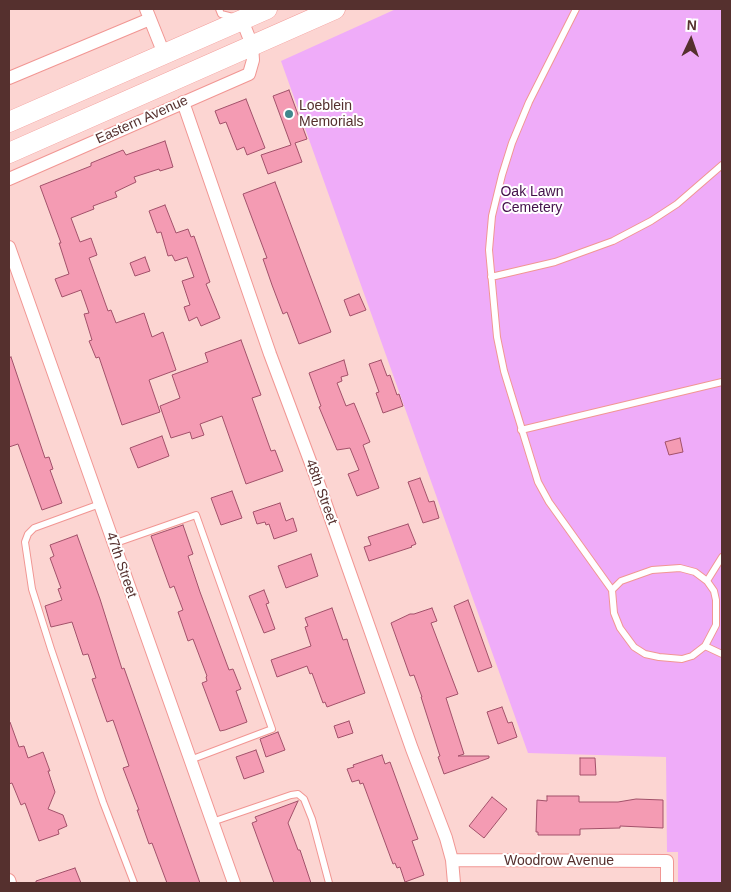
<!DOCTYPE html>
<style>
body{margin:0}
#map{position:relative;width:731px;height:892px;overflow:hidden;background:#fcd5d2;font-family:Arial,sans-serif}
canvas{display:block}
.frame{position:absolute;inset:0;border:10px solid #55302e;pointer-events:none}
.north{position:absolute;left:666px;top:15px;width:50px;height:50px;-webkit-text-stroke:4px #fff;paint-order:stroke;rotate:3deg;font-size:14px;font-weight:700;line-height:20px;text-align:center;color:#55302e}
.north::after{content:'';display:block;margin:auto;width:18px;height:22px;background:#55302e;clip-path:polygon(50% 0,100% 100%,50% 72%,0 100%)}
</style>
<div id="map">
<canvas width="731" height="892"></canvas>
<div class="frame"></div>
<div class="north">N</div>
</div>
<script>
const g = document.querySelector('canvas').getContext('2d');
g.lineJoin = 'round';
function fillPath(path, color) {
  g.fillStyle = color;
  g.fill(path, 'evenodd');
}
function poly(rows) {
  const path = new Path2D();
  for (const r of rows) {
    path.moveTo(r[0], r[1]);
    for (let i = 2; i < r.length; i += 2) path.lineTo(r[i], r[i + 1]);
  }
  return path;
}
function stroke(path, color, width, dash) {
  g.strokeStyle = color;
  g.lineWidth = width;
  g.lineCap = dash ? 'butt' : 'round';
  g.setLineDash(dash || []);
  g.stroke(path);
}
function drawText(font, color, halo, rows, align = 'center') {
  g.font = font + ' Arial,sans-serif';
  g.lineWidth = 4;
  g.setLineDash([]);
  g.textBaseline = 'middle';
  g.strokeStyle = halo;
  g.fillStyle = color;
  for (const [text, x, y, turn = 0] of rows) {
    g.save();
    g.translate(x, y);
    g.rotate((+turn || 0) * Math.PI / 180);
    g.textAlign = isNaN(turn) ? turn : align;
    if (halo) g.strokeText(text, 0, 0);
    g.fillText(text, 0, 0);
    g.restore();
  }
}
fillPath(poly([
 [396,9,722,9,722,883,678,883,678,852,667,852,666,757,528,753,281,61]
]), '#efacf9');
const building = poly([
 [289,90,307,139,295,143,302,162,268,174,261,155,291,145,273,96,289,90],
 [246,99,265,148,247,155,244,147,237,150,226,122,220,124,215,111,246,99],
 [165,141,173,167,160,171,159,169,134,177,136,182,115,192,117,197,93,206,94,209,71,218,80,242,91,238,97,255,89,258,108,311,111,310,116,323,144,313,152,337,163,332,176,370,149,380,160,412,122,425,99,357,96,358,89,341,92,340,84,314,89,313,81,290,62,297,55,279,69,274,59,243,61,243,40,186,91,166,91,163,123,150,126,155,165,141],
 [275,182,331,332,299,344,287,312,283,314,272,285,263,259,267,258,243,194,275,182],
 [165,205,176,233,188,229,191,237,194,236,210,282,206,284,220,318,201,326,197,317,189,321,184,307,190,305,182,281,194,277,187,257,175,261,172,255,168,256,161,232,157,233,149,211,165,205],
 [145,257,150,271,135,276,130,263,145,257],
 [359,294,366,310,350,316,344,300,359,294],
 [241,340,261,395,252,398,271,451,275,450,283,471,246,484,222,416,200,424,204,435,192,439,190,432,171,438,160,406,180,398,172,375,208,362,205,353,241,340],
 [11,357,45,458,49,457,53,469,50,470,62,503,42,510,18,444,9,447,9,358,11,357],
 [344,360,348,375,341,377,342,381,337,383,346,406,354,403,370,442,363,445,379,488,357,496,348,474,359,470,350,448,337,450,319,407,321,406,309,373,344,360],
 [381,360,387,376,390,375,397,395,399,394,403,406,383,413,376,393,379,392,369,364,381,360],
 [162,436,169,456,138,468,130,448,162,436],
 [680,438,683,452,669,455,665,442,680,438],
 [420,478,429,502,434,501,439,518,423,523,408,482,420,478],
 [232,491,242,518,221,525,211,498,232,491],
 [280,503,286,521,293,518,297,531,274,539,269,524,266,525,265,522,257,524,253,512,280,503],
 [408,524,416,544,411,546,412,547,369,561,364,547,371,545,368,537,408,524],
 [183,525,193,554,188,556,200,592,229,670,233,669,241,689,236,691,247,722,225,730,220,731,202,683,207,681,206,677,207,676,193,639,188,641,178,612,183,610,174,586,170,588,151,536,183,525],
 [77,535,100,599,122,669,124,668,200,883,167,883,152,843,149,844,137,810,139,810,123,768,129,766,113,720,107,722,92,679,96,678,88,654,83,655,72,622,51,627,45,606,62,600,58,589,61,588,50,558,54,556,50,545,77,535],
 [311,554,318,576,286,588,278,566,311,554],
 [264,590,269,603,266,604,275,629,264,633,249,596,264,590],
 [468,600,492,667,478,672,454,606,468,600],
 [332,608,343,640,347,639,349,646,365,693,327,707,325,702,323,703,312,673,310,674,307,666,277,677,271,660,311,646,305,627,308,626,305,618,332,608],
 [432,608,437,621,431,623,458,694,446,698,464,754,458,756,489,756,489,758,444,774,438,757,440,756,421,697,422,697,414,675,410,676,391,623,410,614,414,614,432,608],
 [502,707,508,723,512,722,517,737,498,744,487,712,502,707],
 [349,721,353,733,338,738,334,726,349,721],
 [9,722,10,722,19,747,24,746,28,758,43,752,50,771,48,771,55,792,48,809,63,815,67,826,58,830,59,834,39,841,25,803,21,805,12,783,9,784,9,722],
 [278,732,285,750,266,757,260,739,278,732],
 [256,750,264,772,244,779,236,757,256,750],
 [382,755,385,764,390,762,418,839,412,841,424,875,405,882,400,867,397,868,395,863,393,864,363,783,360,784,359,780,352,782,347,769,354,767,353,765,382,755],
 [580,758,595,758,596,775,580,775,580,758],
 [547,796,579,796,579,802,618,802,636,799,663,800,663,828,620,826,620,828,580,829,580,835,538,835,538,832,536,832,537,800,547,801,547,796],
 [492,797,507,809,484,838,469,826,492,797],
 [298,801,288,823,298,850,300,850,311,883,274,883,252,823,257,821,255,817,298,801],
 [75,868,81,883,36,883,36,881,75,868]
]);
fillPath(building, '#f49bb3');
stroke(building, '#a2516a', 1);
const lane = poly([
 [219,9,221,14,233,17],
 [576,9,529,102,512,143,502,175,492,216,489,250,497,337,504,371,538,482,549,502,612,590,614,613,620,628,634,647,645,654,659,657,682,659,692,656,705,646,716,625,716,600,714,591,707,581,695,572,680,568,652,570,621,581,612,590],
 [491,277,555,262,613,241,651,221,677,204,722,165],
 [521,430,722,382],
 [100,504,34,528,28,534,25,542,32,589,51,649,103,802,134,883],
 [113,544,196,515,272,729,190,760],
 [707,581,722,557],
 [705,646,722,654],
 [212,822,291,795,298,794,304,799,312,819,329,883]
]);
const street = poly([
 [146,9,164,54],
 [9,78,150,19],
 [183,102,270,354,319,485,412,749,446,838,452,860,454,883],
 [9,179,249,74,253,60,252,45,242,20],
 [9,247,234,883],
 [452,860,667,861,667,883],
 [9,880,10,883]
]);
const primary = poly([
 [9,122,267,9],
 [9,153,335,9]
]);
stroke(lane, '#f19693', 8);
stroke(street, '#f19693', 14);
stroke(primary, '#f19693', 21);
stroke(lane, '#fff', 6);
stroke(street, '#fff', 12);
stroke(primary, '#fff', 20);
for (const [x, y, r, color] of [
 [289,114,5,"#40888d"]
]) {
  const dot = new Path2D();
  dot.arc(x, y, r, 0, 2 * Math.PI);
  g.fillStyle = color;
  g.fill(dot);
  stroke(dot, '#fff', 2);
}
drawText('14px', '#55302e', '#fff', [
 ["Loeblein",299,106],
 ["Memorials",299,122]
], 'left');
drawText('14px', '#55302e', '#fff', [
 ["Eastern Avenue",142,120,-24],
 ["48th Street",321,492,70],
 ["47th Street",121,565,71],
 ["Woodrow Avenue",559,861]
]);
drawText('14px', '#42104a', '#fff', [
 ["Oak Lawn",532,192],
 ["Cemetery",532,208]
]);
</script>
